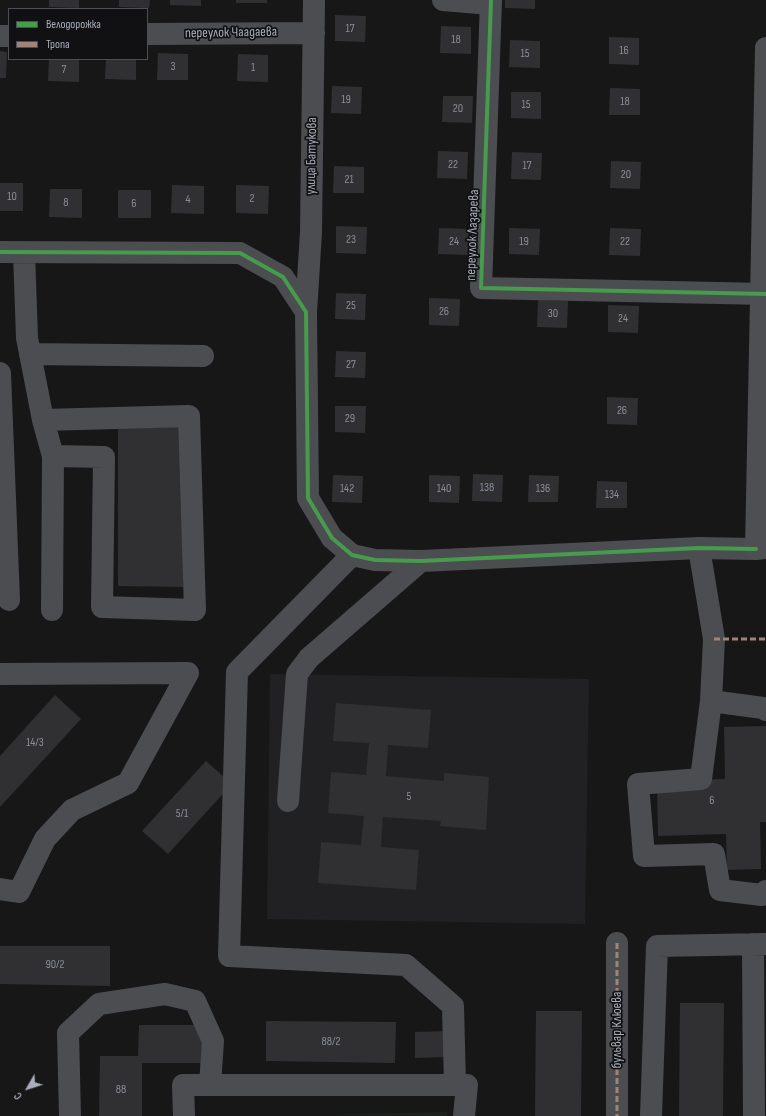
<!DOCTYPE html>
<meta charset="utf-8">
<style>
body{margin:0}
#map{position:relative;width:766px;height:1116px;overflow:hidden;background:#171718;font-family:"Sofia Sans Condensed",sans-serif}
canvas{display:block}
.legend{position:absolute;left:8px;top:8px;width:140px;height:52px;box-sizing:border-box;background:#111114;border:1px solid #4d4f56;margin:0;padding:5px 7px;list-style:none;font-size:12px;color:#a8adb9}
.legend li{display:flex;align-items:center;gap:8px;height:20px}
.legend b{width:20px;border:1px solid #4d4f56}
.north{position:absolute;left:8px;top:1068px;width:40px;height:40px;-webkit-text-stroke:3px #111114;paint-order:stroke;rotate:231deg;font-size:11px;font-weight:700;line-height:16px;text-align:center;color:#a8adb9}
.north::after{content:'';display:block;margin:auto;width:14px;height:18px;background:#a8adb9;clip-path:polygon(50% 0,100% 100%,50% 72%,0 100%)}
</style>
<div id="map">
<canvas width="766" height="1116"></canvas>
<ul class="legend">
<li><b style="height:5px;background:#469c4c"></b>Велодорожка</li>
<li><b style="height:5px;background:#a18479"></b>Тропа</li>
</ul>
<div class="north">С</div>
</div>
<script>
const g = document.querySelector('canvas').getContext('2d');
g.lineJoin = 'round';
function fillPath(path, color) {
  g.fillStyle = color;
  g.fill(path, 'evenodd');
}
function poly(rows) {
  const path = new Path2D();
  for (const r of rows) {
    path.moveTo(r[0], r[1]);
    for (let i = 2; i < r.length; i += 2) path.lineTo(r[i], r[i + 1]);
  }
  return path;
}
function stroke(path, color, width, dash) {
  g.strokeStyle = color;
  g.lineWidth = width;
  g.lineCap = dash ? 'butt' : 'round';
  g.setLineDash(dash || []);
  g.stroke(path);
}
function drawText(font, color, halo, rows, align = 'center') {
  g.font = font + ' "Sofia Sans Condensed",sans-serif';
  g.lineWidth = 3.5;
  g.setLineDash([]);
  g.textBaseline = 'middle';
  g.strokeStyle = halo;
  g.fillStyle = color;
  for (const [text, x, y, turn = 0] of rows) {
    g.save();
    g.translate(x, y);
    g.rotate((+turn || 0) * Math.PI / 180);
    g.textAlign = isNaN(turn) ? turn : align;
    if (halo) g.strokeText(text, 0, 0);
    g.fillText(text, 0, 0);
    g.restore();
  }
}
fillPath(poly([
 [270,674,589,679,585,924,267,919]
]), '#212124');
fillPath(poly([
 [447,1112,447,1116,321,1115]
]), '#1b221c');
fillPath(poly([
 [49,0,79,0,79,8,49,7],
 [119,0,150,0,149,8,119,7],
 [170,0,201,0,201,6,170,5],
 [236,0,267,0,267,3,236,3],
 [505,0,535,0,535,9,505,8],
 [335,15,366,16,365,42,335,41],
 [441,26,471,27,471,54,440,53],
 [609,37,639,38,639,65,609,64],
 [510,40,540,41,540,68,509,67],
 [0,51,7,52,6,78,0,78],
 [158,53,188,54,188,80,157,80],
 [238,54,268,55,268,82,237,81],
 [49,59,79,59,79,82,48,81],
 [106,59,136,59,136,80,105,79],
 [332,86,362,87,361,114,331,113],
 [610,88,640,89,640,115,609,115],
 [511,92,541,92,541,119,511,118],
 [443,96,473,96,472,123,442,122],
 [438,151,468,152,467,179,437,178],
 [512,152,542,153,541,180,511,179],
 [611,161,641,162,640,189,610,188],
 [334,166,364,167,364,193,333,193],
 [0,183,23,183,23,211,0,211],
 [172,185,204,186,204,214,171,213],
 [236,185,269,186,268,214,236,213],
 [50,189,82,189,82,218,49,217],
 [118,190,151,190,151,218,118,218],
 [336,226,367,227,366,254,336,253],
 [439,228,469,229,468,255,438,254],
 [509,228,540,229,539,255,509,254],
 [610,228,641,229,640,256,609,255],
 [336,293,366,294,365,320,335,319],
 [429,298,460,299,459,326,429,325],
 [538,300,568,301,567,328,537,327],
 [608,305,639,306,638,333,608,332],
 [336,351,366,352,365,378,335,377],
 [607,397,638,398,637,425,607,424],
 [335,406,366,406,365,433,335,432],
 [118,422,184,422,183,587,118,586],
 [473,474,503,475,502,502,472,501],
 [333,475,363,476,362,503,332,502],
 [429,475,460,476,459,503,429,502],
 [529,475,559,476,558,502,528,502],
 [597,481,627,482,627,508,596,508],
 [55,695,81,719,0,807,0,756],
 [336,703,431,710,428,748,388,745,386,776,444,781,444,773,489,777,486,830,440,826,441,821,383,817,381,847,419,850,416,890,318,883,321,842,361,845,364,816,328,813,331,772,366,775,369,743,333,741],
 [766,726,766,822,760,822,761,869,727,870,726,834,658,836,657,781,725,779,724,727],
 [206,761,232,784,168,854,142,831],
 [0,946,110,946,110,986,0,984],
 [680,1003,724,1003,723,1116,679,1116],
 [536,1011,582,1011,581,1116,535,1116],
 [266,1021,396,1022,395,1063,266,1061],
 [139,1025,206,1025,205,1063,142,1063,142,1116,99,1116,100,1056,138,1056],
 [448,1031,448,1057,415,1058,415,1032]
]), '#303032');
stroke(poly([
 [443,0,491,4],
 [491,0,481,288,766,294],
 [147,34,314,33],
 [0,36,9,36],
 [0,252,240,253,283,277,306,312,308,498,332,538,352,555,375,560,421,561,699,548,756,549],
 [24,253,27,338,43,420,189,416,195,610,102,607,104,457,53,456,52,610],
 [306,312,311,232,314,0],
 [30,354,203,356],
 [0,373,9,600],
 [43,420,53,456],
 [699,548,714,639,711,701,701,779,638,784,644,856,714,854,720,890,762,895,766,891],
 [352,555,237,672,229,956,406,965,453,1006,455,1085],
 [0,674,188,673,128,783,72,810,45,839,19,892,0,889],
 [711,701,763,708,766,710],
 [288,801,297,674,309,658,421,561],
 [617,943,617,1116],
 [753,944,754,1116],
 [70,1116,68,1033,99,1004,165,994,195,1001,213,1041,210,1085],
 [184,1116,183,1085,467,1085,464,1116],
 [651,1116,657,946,766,944]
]), '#4b4d51', 22);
stroke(poly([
 [766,48,756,549,766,548]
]), '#4e4f52', 22);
stroke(poly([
 [714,639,766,639],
 [617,943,617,1116]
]), '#a18479', 3, [6, 3]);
stroke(poly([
 [491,0,481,288,766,294],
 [0,252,240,253,283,277,306,312,308,498,332,538,352,555,375,560,421,561,699,548,756,549]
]), '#469c4c', 4);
drawText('12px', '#8a8e97', null, [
 ["17",350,29],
 ["18",456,40],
 ["16",624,51],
 ["15",525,54],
 ["3",173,67],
 ["1",253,68],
 ["7",64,70],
 ["19",346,100],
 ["18",625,102],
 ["15",526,105],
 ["20",458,109],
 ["22",453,165],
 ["17",527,166],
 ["20",626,175],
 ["21",349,180],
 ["10",12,197],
 ["2",252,199],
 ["4",188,200],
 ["8",66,203],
 ["6",134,204],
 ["23",351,240],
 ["24",454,242],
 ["19",524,242],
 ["22",625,242],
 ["25",351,306],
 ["26",444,312],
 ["30",553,314],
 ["24",623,319],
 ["27",351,365],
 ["26",622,411],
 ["29",350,419],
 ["138",487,488],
 ["142",347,489],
 ["140",444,489],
 ["136",543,489],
 ["134",612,495],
 ["14/3",35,743],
 ["5",409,797],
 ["6",712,801],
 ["5/1",182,814],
 ["90/2",55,965],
 ["88/2",331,1042],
 ["88",121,1090]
]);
drawText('14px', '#a8adb9', '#111114', [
 ["переулок Чаадаева",231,33,-1],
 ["улица Батукова",312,156,-89],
 ["переулок Лазарева",473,235,-88],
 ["бульвар Клюева",617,1030,-90]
]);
</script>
